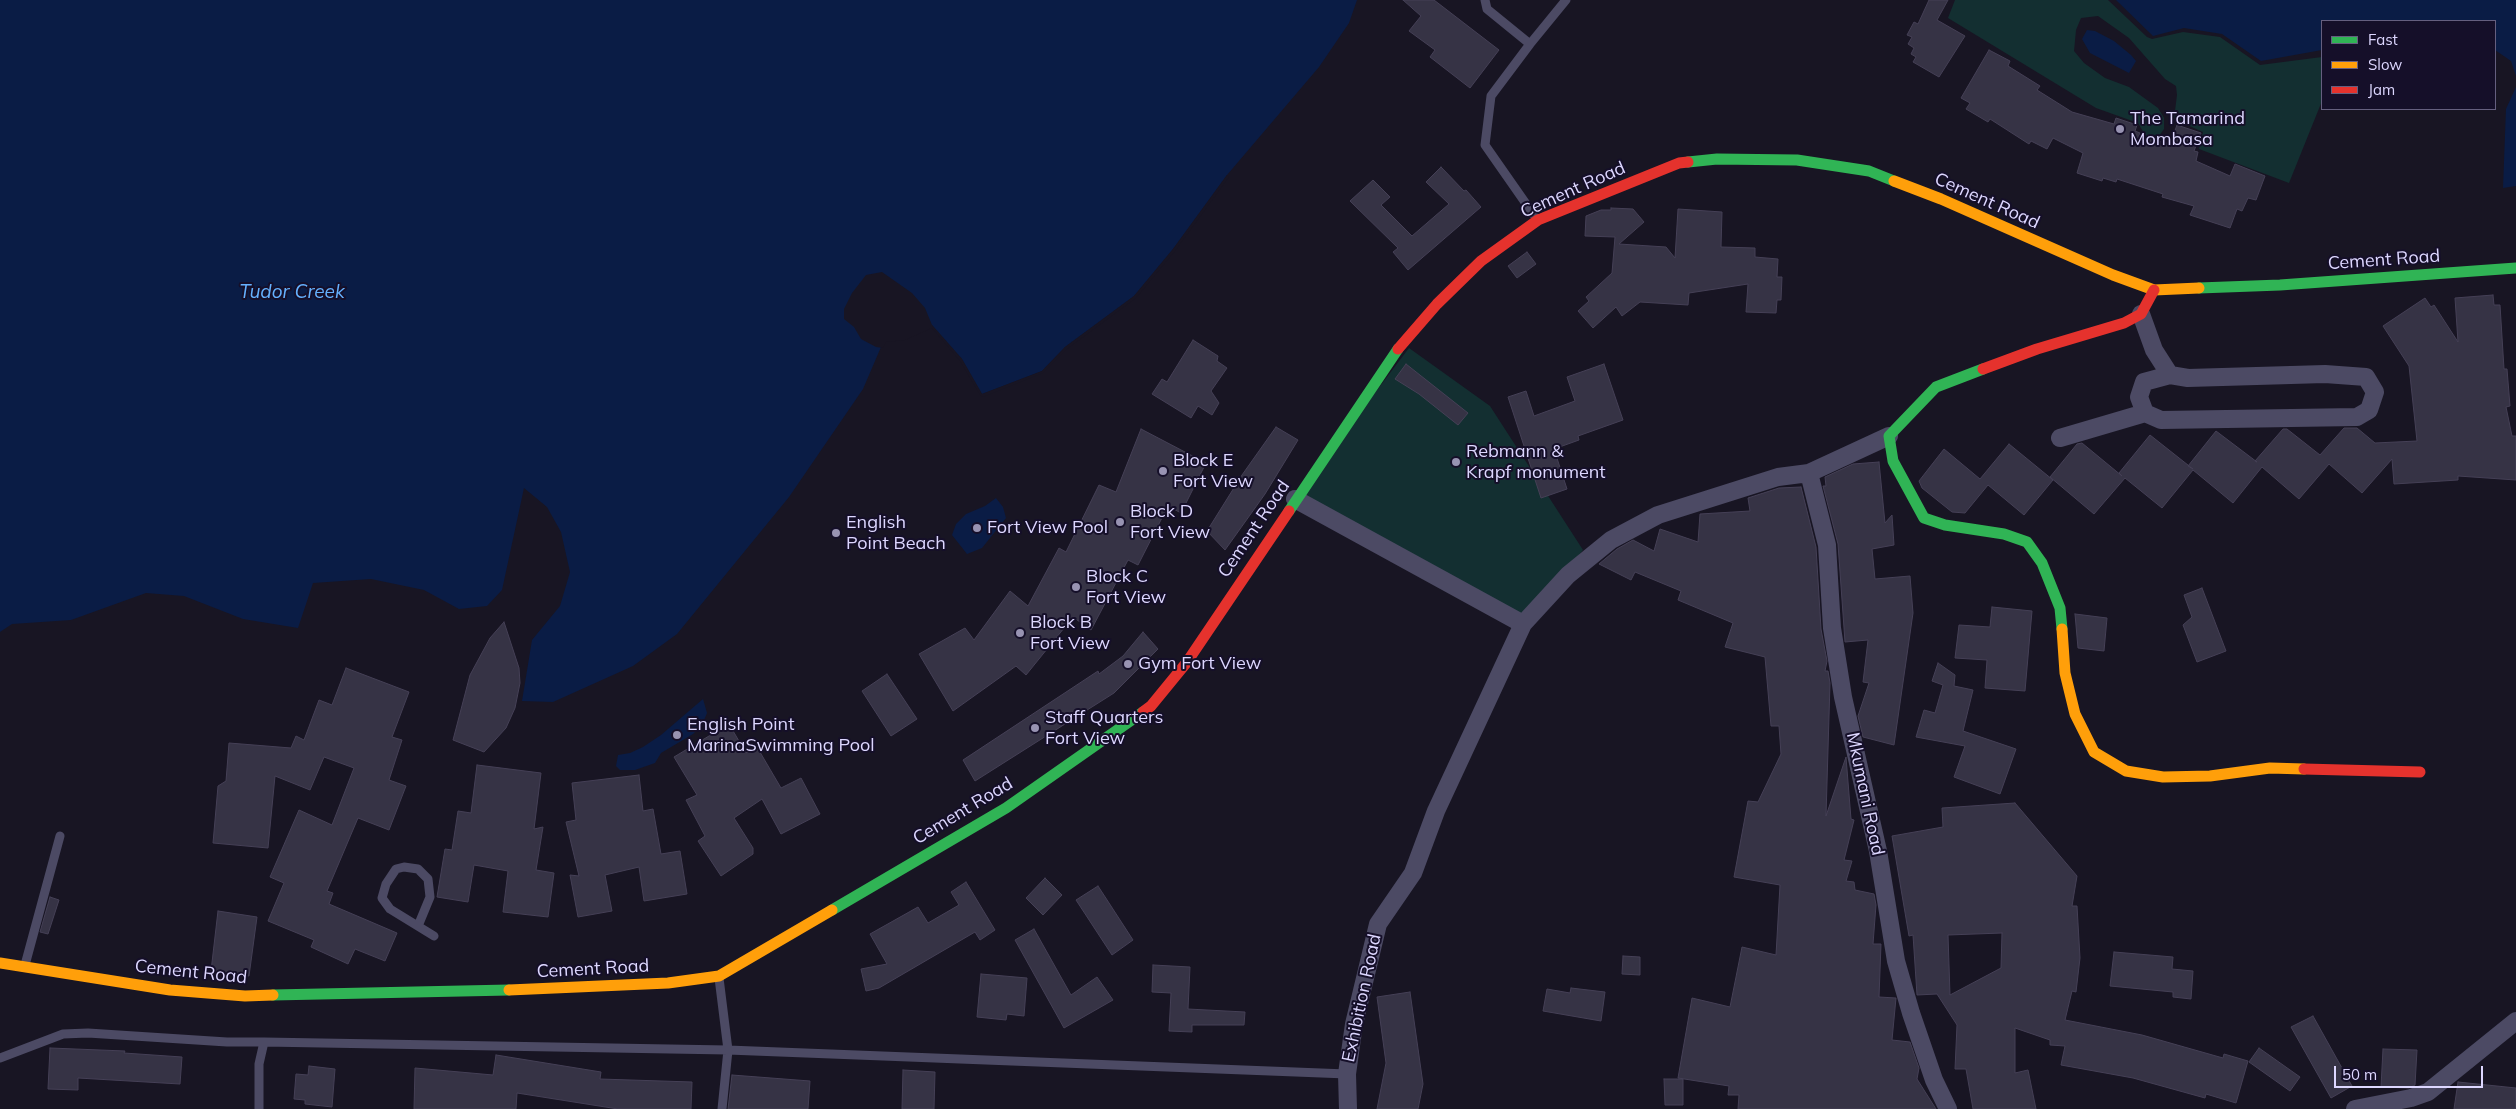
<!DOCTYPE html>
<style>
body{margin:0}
#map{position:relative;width:2516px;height:1109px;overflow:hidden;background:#181523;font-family:Mulish,sans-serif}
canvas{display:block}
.legend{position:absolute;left:2321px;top:20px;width:175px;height:90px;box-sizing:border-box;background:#150f29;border:1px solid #655f7f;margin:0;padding:6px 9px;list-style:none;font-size:15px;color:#ddd7ff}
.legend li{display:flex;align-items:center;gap:10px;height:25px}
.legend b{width:25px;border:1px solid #655f7f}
.scale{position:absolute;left:2334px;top:1066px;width:149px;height:22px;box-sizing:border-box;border:2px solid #ddd7ff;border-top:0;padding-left:6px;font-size:15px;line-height:18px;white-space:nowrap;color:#ddd7ff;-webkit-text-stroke:4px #150f29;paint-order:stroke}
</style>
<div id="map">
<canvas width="2516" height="1109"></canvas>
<ul class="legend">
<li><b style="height:6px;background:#30b455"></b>Fast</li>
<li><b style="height:6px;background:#ff9f0a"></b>Slow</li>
<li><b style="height:6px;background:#e5322d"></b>Jam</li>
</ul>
<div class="scale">50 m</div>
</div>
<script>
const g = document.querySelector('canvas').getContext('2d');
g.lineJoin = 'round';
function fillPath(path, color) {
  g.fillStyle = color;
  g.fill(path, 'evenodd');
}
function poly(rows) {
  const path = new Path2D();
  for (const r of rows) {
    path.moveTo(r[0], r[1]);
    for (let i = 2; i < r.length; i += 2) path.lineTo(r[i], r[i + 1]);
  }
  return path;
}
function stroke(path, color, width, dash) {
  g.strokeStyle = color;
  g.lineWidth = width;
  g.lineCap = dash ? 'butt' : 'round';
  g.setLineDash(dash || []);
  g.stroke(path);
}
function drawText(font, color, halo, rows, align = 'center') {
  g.font = font + ' Mulish,sans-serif';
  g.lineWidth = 4;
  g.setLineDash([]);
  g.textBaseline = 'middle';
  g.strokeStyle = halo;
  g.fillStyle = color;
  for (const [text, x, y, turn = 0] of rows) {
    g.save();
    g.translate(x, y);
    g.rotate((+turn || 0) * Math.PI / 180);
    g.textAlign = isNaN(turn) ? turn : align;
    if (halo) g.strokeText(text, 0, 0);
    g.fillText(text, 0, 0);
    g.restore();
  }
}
fillPath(poly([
 [1955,0,2108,0,2147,37,2152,39,2183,32,2220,37,2260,65,2322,57,2322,101,2289,183,2199,149,2203,132,2174,119,2177,95,2176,86,2165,79,2129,38,2098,16,2081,18,2076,30,2074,51,2084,63,2105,78,2129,87,2158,108,2164,118,2164,129,2159,136,2152,135,2148,140,2138,123,2096,108,1948,18],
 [1409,348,1490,406,1583,550,1523,624,1298,494]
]), '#132f31');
fillPath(poly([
 [0,0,1357,0,1349,23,1319,67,1227,175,1173,249,1134,296,1065,347,1042,371,982,394,962,359,932,325,884,340,863,389,789,497,677,634,633,666,553,702,522,701,532,640,560,606,570,572,561,532,547,507,524,488,502,590,487,606,459,609,424,590,371,579,313,583,298,628,243,619,184,596,146,593,71,620,12,624,0,632],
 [2116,0,2516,0,2516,76,2511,61,2495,50,2495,21,2322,21,2322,50,2261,61,2222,34,2184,28,2153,36],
 [2087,30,2095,31,2114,41,2131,55,2136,61,2129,73,2090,53,2082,39],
 [2516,87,2516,186,2503,188,2506,109],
 [996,498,1003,507,1006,518,982,548,967,554,952,535,956,524,966,514,985,506],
 [703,699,707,713,702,725,693,734,661,753,655,763,635,770,620,770,616,766,618,755,630,753,643,747,661,735]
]), '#0a1c45');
fillPath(poly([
 [1227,175,1229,177,1175,251,1136,298,1067,349,1043,373,983,397,980,395,960,361,932,328,905,340,886,342,883,348,876,347,861,339,854,327,844,319,844,309,852,293,866,275,882,272,912,293,925,308,932,325,962,359,982,394,1042,371,1065,347,1134,296,1173,249]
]), '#181523');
const building = poly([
 [1403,0,1434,0,1499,50,1470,88,1430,57,1435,50,1409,31,1421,16,1403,0],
 [1929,0,1948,0,1937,20,1965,36,1939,77,1913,62,1916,57,1911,54,1914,48,1908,44,1912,37,1907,35,1914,22,1918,24,1929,0],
 [1989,50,2010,61,2008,66,2040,86,2037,90,2072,112,2114,124,2116,118,2137,125,2135,131,2140,133,2139,136,2170,144,2177,125,2201,133,2194,151,2198,152,2196,161,2230,176,2235,164,2265,176,2256,200,2248,198,2242,211,2237,209,2230,228,2190,215,2194,206,2162,197,2163,194,2117,179,2116,182,2103,178,2102,181,2077,173,2083,153,2053,138,2047,149,2031,141,2029,144,1990,119,1988,122,1966,109,1970,103,1961,98,1989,50],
 [1441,167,1464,191,1466,190,1481,207,1408,270,1393,252,1398,248,1350,201,1373,180,1390,197,1381,205,1412,236,1449,204,1426,182,1441,167],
 [1611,208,1633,209,1644,222,1619,244,1666,247,1675,258,1678,209,1722,212,1721,247,1755,248,1755,257,1778,259,1777,277,1782,277,1781,300,1777,300,1776,313,1746,312,1748,284,1689,293,1688,305,1640,302,1622,316,1616,307,1593,328,1578,311,1589,301,1586,297,1612,273,1615,237,1585,236,1586,216,1601,210,1611,210,1611,208],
 [1527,252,1536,264,1517,278,1508,266,1527,252],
 [2493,295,2494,305,2500,305,2504,369,2507,369,2510,406,2506,407,2512,436,2516,436,2516,480,2458,476,2458,480,2394,484,2392,459,2362,493,2329,464,2299,499,2262,467,2233,503,2193,470,2162,508,2125,478,2094,514,2050,477,2077,444,2082,443,2122,476,2119,473,2150,435,2193,469,2188,466,2216,431,2257,462,2255,461,2283,429,2287,429,2320,455,2344,428,2357,428,2375,443,2417,441,2409,366,2383,326,2425,298,2431,307,2434,305,2458,342,2455,298,2493,295],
 [1193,340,1218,356,1217,361,1227,368,1211,391,1219,403,1212,415,1198,406,1191,418,1152,394,1162,379,1167,382,1193,340],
 [1406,364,1468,413,1458,425,1419,394,1395,379,1406,364],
 [1604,364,1623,420,1578,436,1579,440,1554,449,1567,489,1541,498,1508,397,1526,391,1534,416,1575,401,1567,377,1604,364],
 [1276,427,1298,440,1265,494,1225,550,1207,531,1242,475,1276,427],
 [1141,429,1206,463,1181,513,1168,506,1138,565,1128,560,1091,630,1073,617,1026,675,1016,666,953,711,919,654,965,628,974,640,1010,591,1028,606,1059,548,1066,552,1099,485,1116,492,1141,429],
 [2009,444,2053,480,2024,515,1988,485,1965,513,1952,512,1922,488,1919,481,1944,449,1980,479,2009,444],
 [1879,462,1885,523,1892,515,1894,545,1872,549,1875,579,1910,576,1913,613,1894,745,1863,737,1858,716,1869,683,1863,682,1868,640,1845,642,1838,544,1823,486,1826,486,1825,477,1853,464,1879,462],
 [1801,487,1816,547,1821,629,1827,661,1825,671,1828,671,1830,683,1826,816,1846,757,1851,819,1854,820,1844,860,1852,861,1846,881,1854,882,1855,890,1874,894,1876,905,1873,944,1881,944,1879,997,1896,998,1892,1040,1910,1042,1919,1068,1917,1079,1936,1109,1738,1109,1739,1095,1728,1095,1729,1086,1678,1078,1692,998,1730,1007,1742,947,1776,955,1780,885,1734,877,1748,801,1758,802,1781,754,1779,726,1771,726,1765,657,1725,647,1733,623,1678,600,1681,591,1635,572,1631,580,1599,564,1617,549,1633,540,1654,551,1660,529,1698,542,1700,514,1750,511,1748,498,1779,488,1801,487],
 [2202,588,2226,651,2197,662,2183,625,2192,617,2184,595,2202,588],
 [1992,607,2032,611,2025,691,1985,688,1987,660,1955,658,1959,625,1990,627,1992,607],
 [2075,614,2107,618,2104,651,2078,648,2075,614],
 [504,622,519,668,520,683,515,708,506,728,484,752,453,740,470,675,490,638,504,622],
 [1143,632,1158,649,1114,693,975,781,963,760,1098,671,1099,674,1123,656,1143,632],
 [1938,663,1955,675,1954,686,1973,690,1963,731,2016,749,2000,794,1954,777,1965,746,1916,737,1924,710,1935,713,1943,685,1932,681,1938,663],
 [346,668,409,692,392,737,402,740,389,780,406,786,389,830,358,818,327,891,333,893,329,904,397,933,385,961,355,949,348,964,311,947,314,940,268,921,284,883,270,877,299,810,332,825,354,768,324,757,310,790,275,776,268,848,213,843,218,786,226,781,229,743,291,748,296,736,304,740,319,700,332,705,346,668],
 [887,674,917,719,891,736,862,691,887,674],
 [729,724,746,753,757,747,781,788,801,778,820,814,781,834,762,799,734,818,753,848,753,854,721,876,698,841,705,836,686,800,697,795,674,757,729,724],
 [477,765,541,773,534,829,543,827,536,870,554,873,548,917,503,912,508,871,474,865,468,902,437,897,445,849,452,850,458,811,471,813,477,765],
 [639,775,643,811,653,809,661,854,680,851,687,894,644,901,639,867,605,875,612,911,578,917,570,875,579,876,566,822,576,820,572,783,639,775],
 [2015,803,2077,876,2072,906,2077,906,2080,958,2076,992,2072,991,2065,1020,2142,1035,2223,1058,2224,1054,2248,1061,2236,1103,2206,1094,2205,1098,2133,1078,2061,1065,2065,1046,2050,1045,2050,1040,2015,1028,2015,1073,2028,1070,2036,1109,1973,1109,1966,1069,1955,1069,1957,1025,1937,994,1917,995,1913,935,1909,936,1892,836,1943,827,1942,808,2015,803],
 [2002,933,2001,968,1950,995,1948,935,2002,933],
 [1045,878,1062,895,1043,915,1026,898,1045,878],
 [966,882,995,930,980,940,975,932,879,988,866,991,861,969,887,964,870,934,918,907,928,923,959,905,951,892,966,882],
 [1098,886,1133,940,1112,955,1076,900,1098,886],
 [50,897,59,900,48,934,40,932,50,897],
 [218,911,257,917,249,976,211,971,218,911],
 [1034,929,1071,995,1097,977,1113,1000,1064,1028,1015,940,1034,929],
 [2114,952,2173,957,2172,969,2193,971,2191,999,2173,997,2173,992,2110,986,2114,952],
 [1623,956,1640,957,1640,975,1622,974,1623,956],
 [1153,965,1190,967,1188,1009,1245,1012,1244,1025,1192,1025,1192,1032,1169,1031,1171,993,1152,992,1153,965],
 [981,974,1027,978,1024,1016,1007,1014,1006,1020,977,1017,981,974],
 [1571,988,1605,992,1601,1021,1543,1011,1547,989,1570,993,1571,988],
 [1410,992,1423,1084,1418,1109,1377,1109,1386,1063,1377,997,1410,992],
 [2313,1016,2352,1086,2331,1098,2291,1027,2313,1016],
 [50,1048,125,1051,124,1053,182,1057,180,1084,78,1078,78,1090,48,1089,50,1048],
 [2259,1048,2300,1077,2290,1091,2249,1062,2259,1048],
 [2383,1049,2417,1050,2415,1085,2409,1088,2381,1087,2383,1049],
 [496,1055,601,1072,600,1079,692,1082,691,1109,618,1109,517,1093,516,1109,414,1109,415,1068,493,1075,496,1055],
 [309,1066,335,1069,332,1107,305,1104,305,1100,294,1099,296,1074,308,1075,309,1066],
 [903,1070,935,1072,934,1109,902,1109,903,1070],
 [732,1075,810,1081,808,1109,728,1109,732,1075],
 [1664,1079,1683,1079,1683,1105,1665,1105,1664,1079],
 [2458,1082,2516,1088,2516,1109,2454,1109,2458,1082]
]);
fillPath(building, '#363345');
stroke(building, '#454056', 1);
stroke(poly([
 [1485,0,1487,9,1530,44,1566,0],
 [1530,44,1491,96,1485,145,1536,218],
 [418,926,430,897,428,879,418,869,404,867,396,869,386,884,382,898,390,909,434,936],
 [25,965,60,836],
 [264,1042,728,1050,719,978],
 [0,1058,63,1034,88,1033,227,1042,264,1042,259,1064,259,1109],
 [722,1109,728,1050,1347,1074]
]), '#4c4a64', 9);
stroke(poly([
 [2141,314,2154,350,2170,375,2188,378,2325,374,2366,377,2375,392,2369,410,2357,417,2161,420,2145,413,2139,397,2144,382,2170,375],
 [2060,438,2145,413],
 [1809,473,1827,545,1832,628,1843,697,1878,851,1896,961,1911,1013,1934,1080,1948,1109],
 [1295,499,1523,624,1568,575,1611,540,1658,515,1778,477,1809,473,1889,436],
 [1348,1109,1347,1074,1354,1024,1378,924,1413,873,1436,811,1523,624],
 [2355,1109,2411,1098,2428,1092,2516,1021]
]), '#4c4a64', 18);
stroke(poly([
 [1688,162,1717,159,1797,160,1869,171,1894,181],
 [2199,288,2280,285,2516,268],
 [1983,369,1936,387,1889,436,1893,461,1924,518,1945,525,2004,534,2027,542,2042,563,2060,608,2062,629],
 [1289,511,1398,349],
 [832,910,1006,808,1143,712],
 [273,995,509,990]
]), '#30b455', 11);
stroke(poly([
 [1894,181,1941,199,2113,275,2154,290,2199,288],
 [2062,629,2065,673,2075,714,2094,752,2126,771,2163,777,2210,776,2270,768,2304,769],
 [0,963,170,990,245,996,273,995],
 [509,990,668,983,719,976,832,910]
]), '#ff9f0a', 11);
stroke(poly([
 [1398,349,1437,304,1481,261,1538,220,1679,163,1688,162],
 [1983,369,2037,349,2124,323,2141,314,2154,290],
 [1143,712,1151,706,1187,662,1289,511],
 [2304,769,2420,772]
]), '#e5322d', 11);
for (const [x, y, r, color] of [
 [2120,129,5,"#9893b2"],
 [1456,462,5,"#9893b2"],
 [1163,471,5,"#9893b2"],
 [1120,522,5,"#9893b2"],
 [977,528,5,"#9893b2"],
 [836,533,5,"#9893b2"],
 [1076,587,5,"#9893b2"],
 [1020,633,5,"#9893b2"],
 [1128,664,5,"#9893b2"],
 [1035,728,5,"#9893b2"],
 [677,735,5,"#9893b2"]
]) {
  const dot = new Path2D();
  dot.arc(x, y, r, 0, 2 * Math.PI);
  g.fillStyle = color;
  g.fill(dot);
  stroke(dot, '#150f29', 2);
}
drawText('18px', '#ddd7ff', '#150f29', [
 ["The Tamarind",2130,119],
 ["Mombasa",2130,140],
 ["Rebmann &",1466,452],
 ["Krapf monument",1466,473],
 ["Block E",1173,461],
 ["Fort View",1173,482],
 ["Block D",1130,512],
 ["Fort View",1130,533],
 ["English",846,523],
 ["Point Beach",846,544],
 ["Fort View Pool",987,528],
 ["Block C",1086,577],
 ["Fort View",1086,598],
 ["Block B",1030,623],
 ["Fort View",1030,644],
 ["Gym Fort View",1138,664],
 ["Staff Quarters",1045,718],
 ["Fort View",1045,739],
 ["English Point",687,725],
 ["MarinaSwimming Pool",687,746]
], 'left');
drawText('18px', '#ddd7ff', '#150f29', [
 ["Cement Road",1573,190,-24],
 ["Cement Road",1987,201,24],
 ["Cement Road",2384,260,-4],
 ["Cement Road",1254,529,-56],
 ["Mkumani Road",1865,794,78],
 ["Cement Road",963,811,-31],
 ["Cement Road",593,969,-3],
 ["Cement Road",191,972,6],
 ["Exhibition Road",1362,998,-78]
]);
drawText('italic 19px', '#65b1ff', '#150f29', [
 ["Tudor Creek",292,292]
]);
</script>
